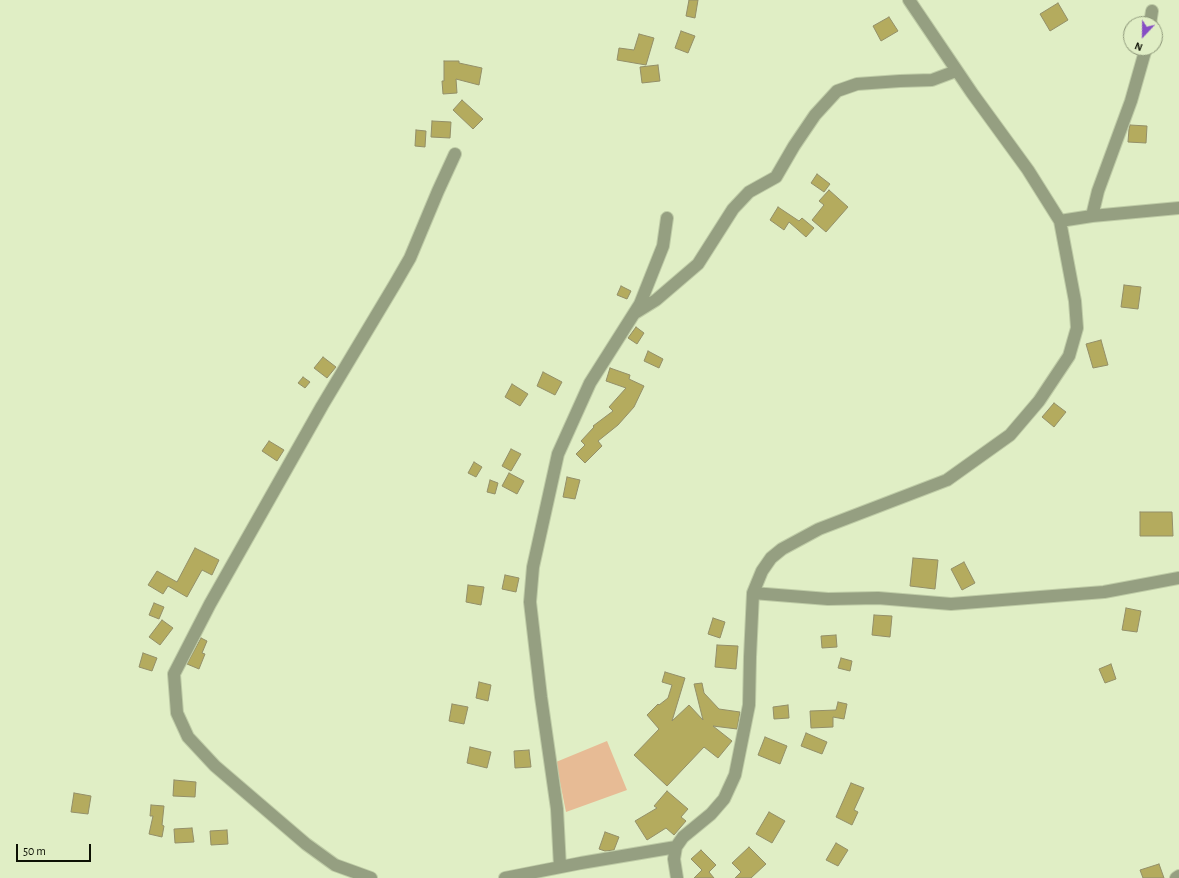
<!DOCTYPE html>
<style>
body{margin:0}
#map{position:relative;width:1179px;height:878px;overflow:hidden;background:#e0eec5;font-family:"Alegreya Sans",sans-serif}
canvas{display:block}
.north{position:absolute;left:1123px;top:16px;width:40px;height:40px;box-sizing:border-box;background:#e0eec5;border:1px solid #8c9678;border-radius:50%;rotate:202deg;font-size:11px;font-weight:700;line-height:16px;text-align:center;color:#0d1104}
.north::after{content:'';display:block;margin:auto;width:14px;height:18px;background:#864dc4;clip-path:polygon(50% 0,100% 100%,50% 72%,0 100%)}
.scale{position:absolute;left:16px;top:844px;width:75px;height:18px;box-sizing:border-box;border:2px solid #0d1104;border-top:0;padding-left:5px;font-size:12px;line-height:14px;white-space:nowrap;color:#0d1104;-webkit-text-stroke:3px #e0eec5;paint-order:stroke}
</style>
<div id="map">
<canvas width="1179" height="878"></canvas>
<div class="north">N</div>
<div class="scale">50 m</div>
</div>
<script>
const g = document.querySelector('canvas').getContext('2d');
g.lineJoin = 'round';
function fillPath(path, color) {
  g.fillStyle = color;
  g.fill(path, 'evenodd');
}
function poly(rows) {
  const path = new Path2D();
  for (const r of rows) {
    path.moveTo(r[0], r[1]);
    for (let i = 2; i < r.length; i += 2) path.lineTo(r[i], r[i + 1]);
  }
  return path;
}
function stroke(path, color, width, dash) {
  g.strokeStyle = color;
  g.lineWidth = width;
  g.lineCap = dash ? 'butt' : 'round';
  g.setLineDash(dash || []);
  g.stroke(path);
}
fillPath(poly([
 [607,741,627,790,566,812,556,762]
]), '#e7bb95');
const building = poly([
 [689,0,698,0,695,18,686,16,689,0],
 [1058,3,1068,20,1050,31,1040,14,1058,3],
 [889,17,898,31,881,41,873,26,889,17],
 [681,31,695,36,688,53,675,48,681,31],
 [639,34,654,38,646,65,617,60,619,48,634,50,639,34],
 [444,61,459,61,459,63,482,68,479,85,456,79,457,93,443,94,442,81,444,81,444,61],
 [658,65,660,81,642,83,640,67,658,65],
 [462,100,483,119,473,129,453,110,462,100],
 [432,121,451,122,450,138,431,137,432,121],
 [1130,125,1147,126,1146,143,1128,142,1129,129,1130,125],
 [416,130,426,131,425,147,415,146,416,130],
 [817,174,830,184,824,192,811,183,817,174],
 [829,190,848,207,826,232,812,220,824,205,819,201,829,190],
 [778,207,799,221,802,218,814,228,806,237,789,222,784,230,770,220,778,207],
 [1124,285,1141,287,1138,309,1121,307,1124,285],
 [621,286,631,291,627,299,617,295,621,286],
 [636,327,644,333,637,344,628,338,636,327],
 [1101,340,1108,365,1093,368,1086,344,1101,340],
 [648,351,663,359,659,368,644,361,648,351],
 [323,357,336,367,327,378,314,368,323,357],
 [610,368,630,375,629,379,644,386,634,407,618,425,598,441,602,446,585,463,576,454,585,445,581,441,594,427,593,426,613,411,609,407,626,388,606,381,610,368],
 [543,372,562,382,555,395,537,386,543,372],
 [303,377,310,382,305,388,298,383,303,377],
 [512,384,528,394,520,406,505,397,512,384],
 [1054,403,1066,412,1054,427,1042,417,1054,403],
 [269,441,284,450,277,461,262,451,269,441],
 [511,449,521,454,511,471,502,466,511,449],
 [474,462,482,467,476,477,468,473,474,462],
 [509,473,524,481,517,494,502,486,509,473],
 [567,477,580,480,575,499,563,497,567,477],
 [490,480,498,483,495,494,487,492,490,480],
 [1140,512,1172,512,1173,536,1140,536,1140,512],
 [195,548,219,560,212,575,202,570,187,597,168,586,163,594,148,585,157,571,177,582,195,548],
 [913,558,938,560,935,589,910,586,913,558],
 [964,562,975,583,962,590,951,569,964,562],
 [505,575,519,578,516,592,502,589,505,575],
 [468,585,484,587,481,605,466,602,468,585],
 [154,603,164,607,159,619,149,615,154,603],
 [1126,608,1141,611,1137,632,1122,630,1126,608],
 [874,615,892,616,890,637,872,635,874,615],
 [713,618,725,622,720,638,708,634,713,618],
 [162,620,173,628,160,645,149,637,162,620],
 [836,635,837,647,822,648,821,636,836,635],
 [201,638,207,641,202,653,205,654,199,669,187,664,201,638],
 [717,645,738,646,736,669,715,667,717,645],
 [143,653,157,658,152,671,139,667,143,653],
 [841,658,852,661,850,671,838,668,841,658],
 [1111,664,1116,679,1105,683,1099,669,1111,664],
 [665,672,685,678,672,721,689,705,703,720,694,684,702,683,704,693,719,709,740,712,737,729,713,726,732,741,718,758,704,747,667,786,634,755,659,729,647,715,658,704,659,705,668,698,672,685,662,682,665,672],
 [479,682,491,685,488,701,476,698,479,682],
 [838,702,847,704,844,719,833,717,833,727,811,728,810,711,836,710,838,702],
 [452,704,468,707,464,724,449,721,452,704],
 [788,705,789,718,774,719,773,707,788,705],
 [806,733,827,742,822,754,801,746,806,733],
 [765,737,787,746,780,764,758,755,765,737],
 [470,747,491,752,487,768,467,763,470,747],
 [529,750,531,767,515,768,514,751,529,750],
 [174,780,196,782,195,797,173,796,174,780],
 [851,783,864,788,854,810,858,812,852,825,836,817,851,783],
 [667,791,688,809,681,817,686,821,674,835,666,828,647,840,635,821,657,808,654,806,667,791],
 [74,793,91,796,88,814,71,812,74,793],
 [151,805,164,806,162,825,164,826,162,837,149,834,153,816,150,816,151,805],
 [769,812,785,821,772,843,756,834,769,812],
 [192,828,194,842,175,843,174,829,192,828],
 [227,830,228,844,211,845,210,831,227,830],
 [605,832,619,837,614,850,605,851,599,849,605,832],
 [836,843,848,850,838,866,826,860,836,843],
 [749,847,766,864,751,878,735,878,741,872,732,863,749,847],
 [701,850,716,865,709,872,714,878,694,878,702,870,691,859,701,850],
 [1159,864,1164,878,1143,878,1140,870,1159,864]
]);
fillPath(building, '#b4ab5e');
stroke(building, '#938f68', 1);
const minor = poly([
 [1150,24,1152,11],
 [1092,216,1098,191,1131,101,1146,48],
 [1060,221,1092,216,1179,208],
 [635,313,656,300,698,264,733,209,749,192,776,177,794,146,815,115,837,91,857,84,900,81,932,80,956,71],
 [753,593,828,599,878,598,951,604,1104,592,1179,578],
 [560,867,557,809,541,697,530,602,533,567,558,454,590,383,640,304,663,246,667,218],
 [371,878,335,865,306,844,215,766,188,737,177,713,174,674,210,604,322,406,395,284,410,258,438,191,455,154],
 [505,878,581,863,676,847],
 [677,878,674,859,676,847,683,837,711,814,724,799,735,775,749,705,750,657,753,593,762,571,771,558,782,549,819,529,947,480,1010,435,1039,401,1069,356,1077,328,1075,301,1060,221,1028,170,972,93,909,0],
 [1176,878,1179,876]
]);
stroke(minor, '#becba6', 14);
stroke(minor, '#959f81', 12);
</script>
